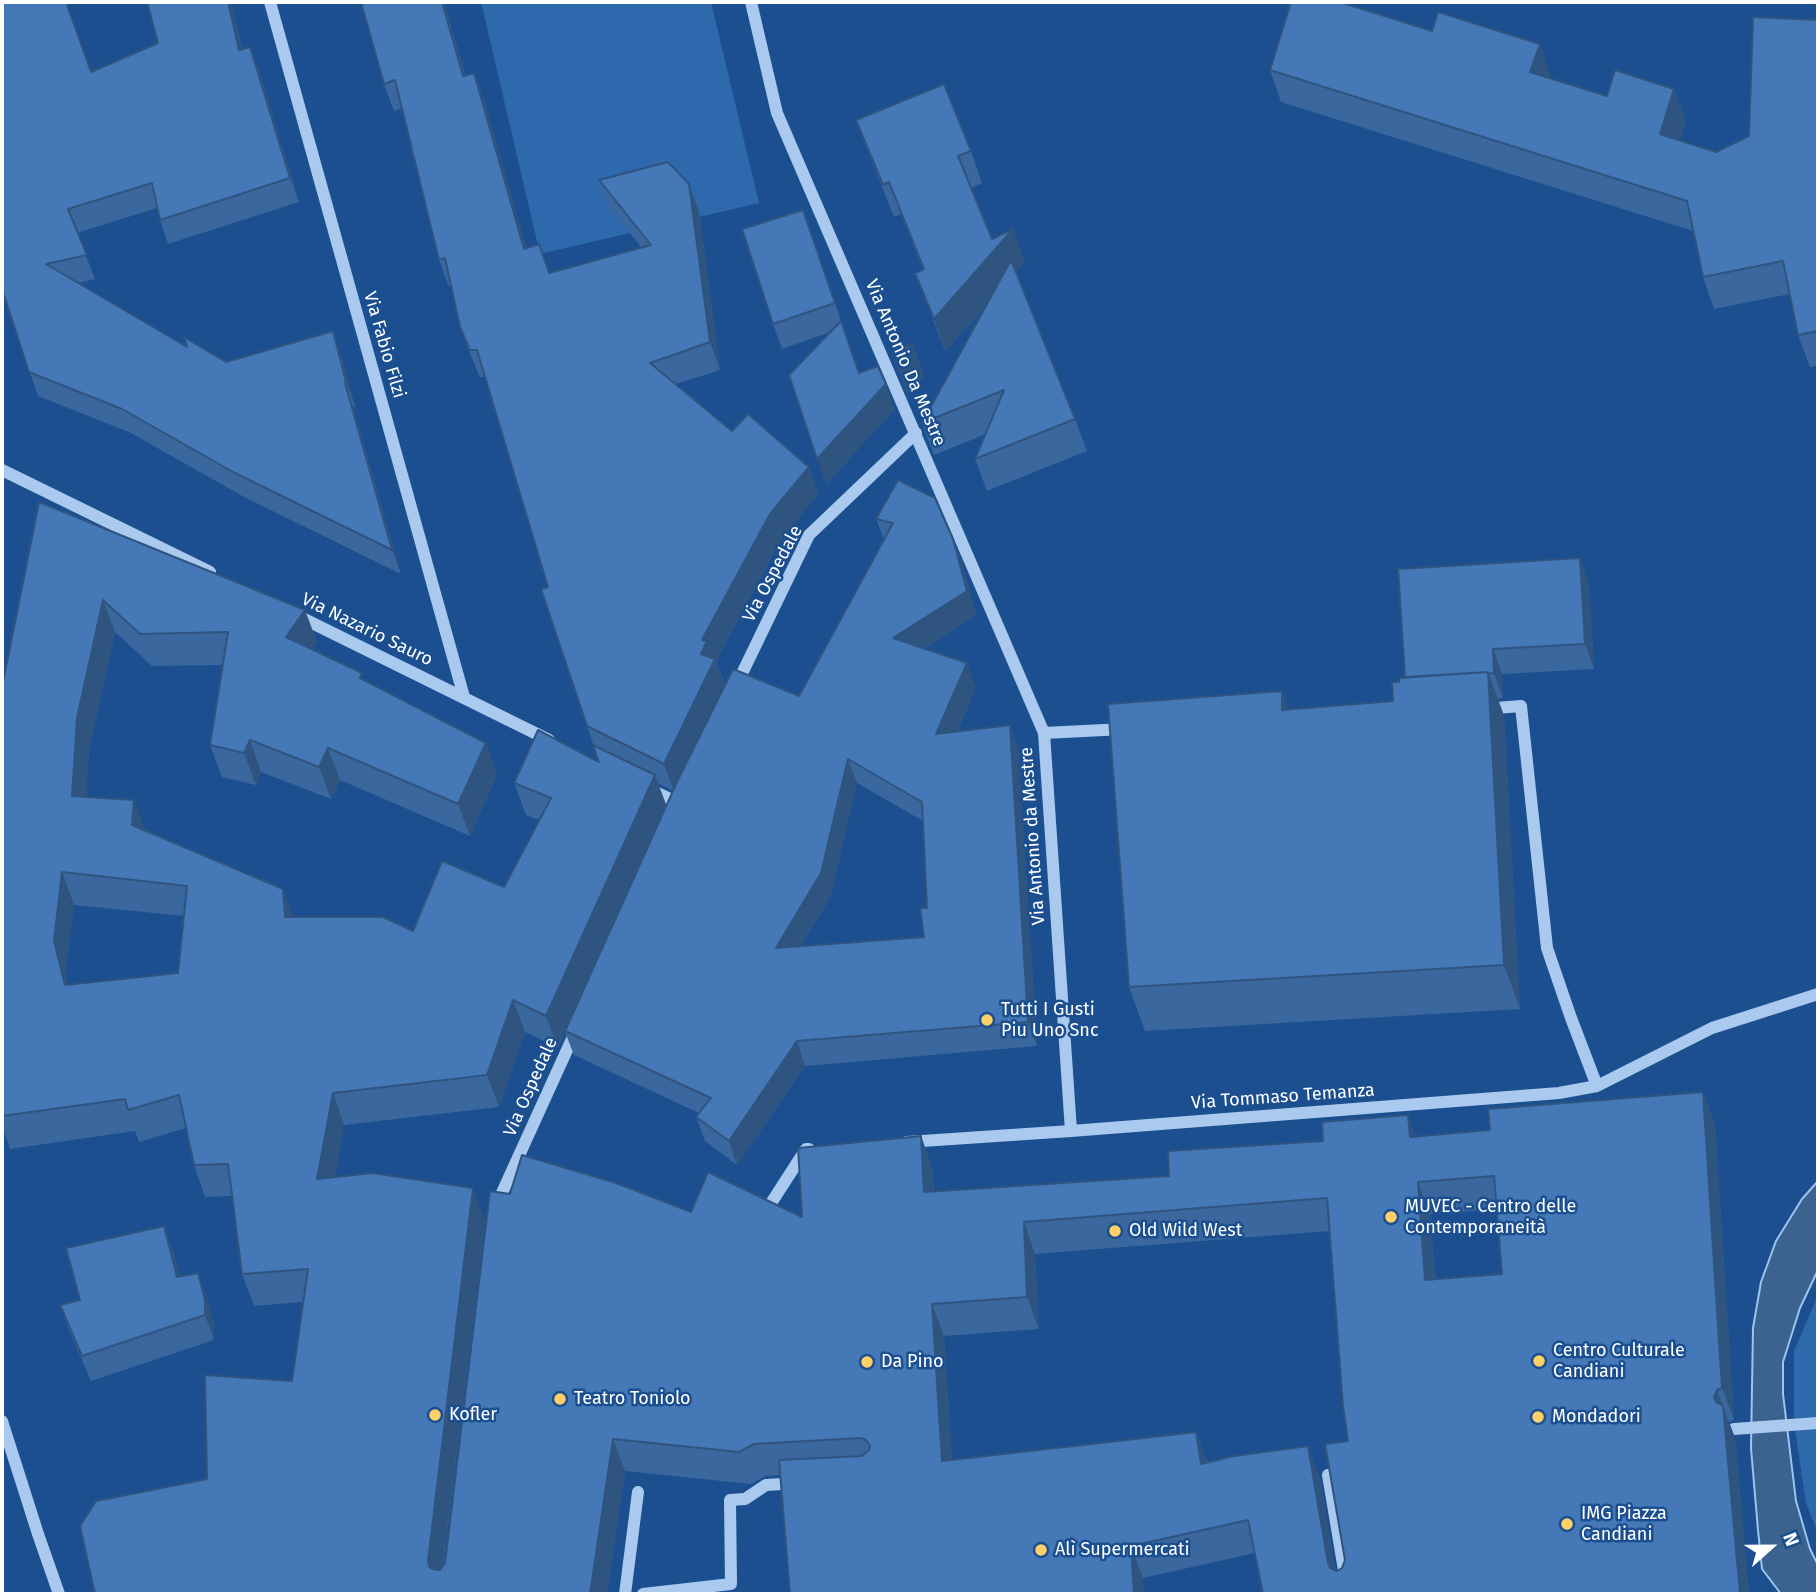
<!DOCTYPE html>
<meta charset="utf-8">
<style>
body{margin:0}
#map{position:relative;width:1820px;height:1596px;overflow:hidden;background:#1b4f8f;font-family:"Fira Sans",sans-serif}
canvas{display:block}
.frame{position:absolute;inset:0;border:4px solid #fff;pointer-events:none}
.north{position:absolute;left:1736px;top:1512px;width:70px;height:70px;-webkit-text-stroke:5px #1b4f8f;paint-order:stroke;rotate:69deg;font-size:19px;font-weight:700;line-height:28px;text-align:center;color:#fff}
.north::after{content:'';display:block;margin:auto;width:24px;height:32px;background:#fff;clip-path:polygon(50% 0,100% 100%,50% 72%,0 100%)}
</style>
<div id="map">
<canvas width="1820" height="1596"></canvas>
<div class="frame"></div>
<div class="north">N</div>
</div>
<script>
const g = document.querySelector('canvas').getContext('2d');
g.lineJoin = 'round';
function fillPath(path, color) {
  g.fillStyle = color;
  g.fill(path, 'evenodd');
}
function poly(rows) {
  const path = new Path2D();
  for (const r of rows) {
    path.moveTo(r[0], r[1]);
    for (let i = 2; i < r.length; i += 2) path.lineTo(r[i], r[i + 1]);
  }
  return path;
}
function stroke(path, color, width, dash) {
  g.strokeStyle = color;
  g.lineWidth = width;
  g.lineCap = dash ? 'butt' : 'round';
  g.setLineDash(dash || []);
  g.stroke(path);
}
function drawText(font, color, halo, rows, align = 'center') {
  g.font = font + ' "Fira Sans",sans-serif';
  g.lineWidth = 5;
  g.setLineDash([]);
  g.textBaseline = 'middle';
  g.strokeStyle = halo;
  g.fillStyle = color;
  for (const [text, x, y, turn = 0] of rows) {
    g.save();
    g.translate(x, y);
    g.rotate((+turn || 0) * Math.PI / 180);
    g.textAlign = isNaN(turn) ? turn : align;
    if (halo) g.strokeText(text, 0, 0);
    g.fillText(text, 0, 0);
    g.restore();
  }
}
fillPath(poly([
 [481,2,711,2,759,203,540,254],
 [1818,1295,1818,1533,1806,1503,1794,1424,1794,1351]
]), '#2e69ad');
const water = poly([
 [1818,1181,1818,1270,1800,1308,1783,1362,1783,1394,1796,1501,1810,1549,1818,1565,1818,1594,1781,1594,1762,1569,1758,1530,1751,1448,1753,1328,1761,1282,1776,1241,1802,1199,1818,1181]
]);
fillPath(water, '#3c6290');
stroke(water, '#9cc4f0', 2);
stroke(poly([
 [270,2,464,697],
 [751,2,777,113,1044,733],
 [2,470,210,572],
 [296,615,549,740],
 [735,688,809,535,916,433],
 [1484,709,1521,706,1547,948,1571,1018,1597,1086],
 [647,788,678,803],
 [1071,1131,1044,733,1124,729],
 [907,1142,1071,1131,1559,1093,1597,1086,1712,1028,1818,994],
 [496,1206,577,1028],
 [766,1211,806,1149,809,1149],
 [2,1421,38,1534,59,1594],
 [1734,1429,1818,1423],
 [1328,1475,1348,1594],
 [625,1594,638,1492],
 [643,1594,731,1584,730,1500,745,1499,766,1485,798,1483]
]), '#a9c9ee', 12);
fillPath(poly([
 [147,2,231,2,242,49,259,70,299,202,168,244,160,220,157,208,77,233,95,279,78,283,187,347,226,362,341,355,355,406,353,407,401,574,244,497,131,433,38,396,2,289,91,72,158,43],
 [361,2,444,2,465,75,474,73,484,100,526,248,549,273,642,248,609,207,599,180,689,184,699,211,720,370,676,384,732,431,809,467,818,494,780,541,716,661,725,685,799,696,884,540,876,519,953,539,962,564,976,615,924,649,976,687,957,732,1010,725,1018,749,1037,1046,805,1066,737,1165,705,1141,696,1117,699,1113,574,1055,565,1032,558,1048,525,1032,499,1107,344,1125,335,1177,485,1220,443,1566,445,1563,510,1194,691,1212,802,1217,921,1136,932,1168,934,1191,1169,1176,1416,1137,1490,1130,1703,1092,1715,1125,1734,1420,1729,1422,1735,1438,1749,1594,1263,1594,1255,1553,1143,1578,781,1475,766,1476,751,1484,625,1471,607,1594,95,1594,207,1479,292,1381,303,1302,254,1306,242,1274,232,1196,205,1197,194,1165,186,1128,139,1142,135,1131,10,1149,2,1126,2,687,39,502,317,642,312,649,365,681,486,743,497,775,470,836,340,780,331,799,261,772,256,785,222,777,210,745,223,665,152,666,115,632,89,750,86,797,293,917,413,931,504,887,539,820,526,815,514,783,599,762,587,726,548,587,485,377,480,377,470,354,460,327,452,286,449,287,439,260,402,108,394,111,384,84],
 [658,783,673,791,666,806],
 [857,783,923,821,927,908,924,937,801,946,830,898],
 [74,905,184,916,178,973,68,985,65,973],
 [1497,1209,1502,1274,1435,1279,1430,1214],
 [1329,1231,1348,1441,1345,1560,1342,1568,1337,1571,1335,1570,1320,1478,1207,1462,1196,1432,952,1460,944,1336,1039,1329,1035,1254],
 [1818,20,1818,366,1810,367,1798,335,1790,294,1714,309,1703,277,1693,231,1281,102,1270,70,1551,76,1551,78,1607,96,1674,89,1686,121,1680,140,1716,152,1749,136],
 [856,120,971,151,982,183,971,188,992,239,1025,262,1016,272,1075,419,1087,451,987,491,975,459,986,434,934,455,922,423,987,305,945,351,915,273,923,270,901,214,894,217,868,152],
 [812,236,859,373,895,409,826,484,830,332,782,349,773,324],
 [912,344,924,376,908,394,892,352],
 [1580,558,1589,584,1594,669,1502,674,1503,698,1498,699,1504,716,1520,1009,1145,1031,1129,987,1288,709,1393,701,1399,682,1405,677],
 [164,1226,173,1251,180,1277,207,1298,214,1325,214,1340,91,1381,69,1330,60,1305,80,1300]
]), '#3a679d');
fillPath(poly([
 [228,2,231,2,247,73,239,50],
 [442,2,444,2,472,103,463,76],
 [1540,44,1551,76,1542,104,1530,72],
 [250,47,259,70,299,202,290,178],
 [474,73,484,100,534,276,524,249],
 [1674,89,1686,121,1672,166,1660,134],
 [689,184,699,211,720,370,710,342],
 [1013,229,1025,262,945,351,934,319],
 [333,331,341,355,355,406,346,382],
 [912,344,924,376,908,394,896,362],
 [345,383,353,407,401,574,392,550],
 [886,384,895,409,826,484,817,459],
 [809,467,818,494,780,541,716,661,725,687,674,791,664,764,701,654,702,640,770,514],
 [953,539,962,564,976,615,902,663,893,638],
 [1580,558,1589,584,1594,669,1585,644],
 [103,600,115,632,89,750,84,828,72,796,77,718],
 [305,610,317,642,298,669,286,637],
 [1493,649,1502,674,1503,698,1494,673],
 [967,663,976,687,945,759,936,734],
 [1488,672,1504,716,1520,1009,1504,965],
 [1282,691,1297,734,1282,710],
 [1010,725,1018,749,1037,1046,1028,1022],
 [250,740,261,772,256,785,244,753],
 [486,743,497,775,470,836,458,804],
 [328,748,340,780,331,799,319,767],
 [848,759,857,783,830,898,785,972,776,948],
 [655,775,667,807,558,1048,546,1016],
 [134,800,146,832,132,825],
 [62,872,74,905,65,973,76,1017,65,985,54,941],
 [283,889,295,921,285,917],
 [513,1000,525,1032,499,1107,487,1075],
 [797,1041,805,1066,737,1165,729,1141],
 [1703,1092,1715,1125,1734,1420,1722,1388],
 [333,1093,344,1125,329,1211,317,1179],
 [1408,1115,1420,1147,1410,1137],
 [921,1136,932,1168,936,1224,924,1192],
 [1418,1182,1430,1214,1437,1312,1425,1280],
 [473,1188,485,1220,439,1593,428,1561],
 [1024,1222,1035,1254,1039,1329,1027,1297],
 [164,1226,173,1251,187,1302,177,1277],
 [198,1273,207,1298,214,1325,214,1340,205,1315],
 [932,1304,944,1336,954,1494,942,1461],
 [1717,1390,1735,1438,1749,1594,1740,1594,1714,1397],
 [1196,1432,1208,1464,1201,1464],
 [613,1439,625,1471,607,1594,590,1594],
 [1308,1446,1320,1478,1339,1594,1328,1563],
 [1131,1546,1143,1578,1144,1594,1134,1594]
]), '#305480');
const building = poly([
 [2,2,66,2,91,72,158,43,147,2,228,2,239,50,250,47,290,178,160,220,152,183,68,209,87,255,46,264,187,347,184,337,226,362,333,331,346,382,345,383,392,550,235,473,122,409,29,372,2,289,2,2],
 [361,2,442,2,463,76,474,73,524,249,539,244,549,273,651,245,599,180,668,162,689,184,710,342,650,363,732,431,748,414,809,467,770,514,702,640,707,641,701,654,715,659,664,764,587,726,541,589,548,587,477,350,470,350,460,327,445,258,439,260,395,80,384,84,361,2],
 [1291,2,1340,2,1432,31,1438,12,1540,44,1530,72,1607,96,1615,70,1674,89,1660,134,1716,152,1749,136,1753,17,1818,20,1818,331,1798,335,1783,261,1703,277,1687,201,1270,70,1291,2],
 [944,84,971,151,958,156,992,239,1013,229,934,319,915,273,924,269,889,182,883,185,856,120,944,84],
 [803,210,835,303,773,324,742,229,803,210],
 [1011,260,1075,419,975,459,1004,390,922,423,1011,260],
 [841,321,859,373,878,366,886,384,817,459,789,375,841,321],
 [912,344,896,362,892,352,912,344],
 [898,480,935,498,953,539,967,591,893,638,967,663,936,734,1010,725,1028,1022,797,1041,729,1141,696,1117,711,1098,565,1031,677,782,733,669,799,696,893,523,876,519,898,480],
 [848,759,922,802,927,908,920,908,924,937,776,948,821,873,848,759],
 [39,502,305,610,286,637,362,673,360,678,486,743,458,804,328,748,319,767,250,740,244,753,210,745,228,632,140,634,103,600,77,718,72,796,134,800,132,825,283,889,285,917,383,917,413,931,442,861,504,887,551,798,514,783,538,730,599,762,593,745,655,775,546,1016,513,1000,487,1075,333,1093,317,1179,372,1173,473,1188,428,1561,429,1566,432,1569,440,1570,445,1563,490,1191,510,1194,522,1155,616,1183,691,1212,708,1172,802,1217,798,1148,921,1136,924,1192,1169,1176,1168,1151,1323,1141,1322,1122,1408,1115,1410,1137,1490,1130,1488,1109,1703,1092,1722,1388,1717,1390,1714,1397,1716,1402,1723,1406,1740,1594,1263,1594,1248,1520,1131,1546,1134,1594,790,1594,779,1460,862,1456,869,1450,870,1446,866,1440,861,1438,754,1444,739,1452,613,1439,590,1594,95,1594,80,1526,96,1501,207,1479,205,1375,292,1381,308,1269,242,1274,228,1164,194,1165,179,1095,128,1110,125,1099,2,1116,2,687,39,502],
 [62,872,187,886,178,973,65,985,54,941,62,872],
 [1494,1176,1502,1274,1425,1280,1418,1182,1494,1176],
 [1327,1198,1343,1406,1348,1441,1325,1444,1345,1560,1342,1568,1337,1571,1330,1568,1328,1563,1308,1446,1234,1456,1201,1464,1196,1432,942,1461,932,1304,1027,1297,1024,1222,1327,1198],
 [1580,558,1585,644,1493,649,1494,673,1488,674,1488,672,1405,677,1398,569,1580,558],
 [1488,672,1504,965,1129,987,1108,704,1282,691,1282,710,1393,701,1392,682,1399,682,1399,678,1488,672],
 [164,1226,177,1277,198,1273,205,1300,205,1315,82,1356,60,1305,80,1300,66,1248,164,1226]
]);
fillPath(building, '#4478b7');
stroke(building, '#305480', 2);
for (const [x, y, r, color] of [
 [987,1020,7,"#ffd166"],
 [1391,1217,7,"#ffd166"],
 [1115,1231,7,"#ffd166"],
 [1539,1361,7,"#ffd166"],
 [867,1362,7,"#ffd166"],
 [560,1399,7,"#ffd166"],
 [435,1415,7,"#ffd166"],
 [1538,1417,7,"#ffd166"],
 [1567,1524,7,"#ffd166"],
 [1041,1550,7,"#ffd166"]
]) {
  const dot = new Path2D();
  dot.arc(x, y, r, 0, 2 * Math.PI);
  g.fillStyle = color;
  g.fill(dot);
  stroke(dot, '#1b4f8f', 2.5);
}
drawText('18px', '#fff', '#1b4f8f', [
 ["Via Fabio Filzi",384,345,74],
 ["Via Antonio Da Mestre",905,363,67],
 ["Via Ospedale",773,574,-62],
 ["Via Nazario Sauro",367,630,26],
 ["Via Antonio da Mestre",1033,836,-94],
 ["Via Ospedale",531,1087,-66],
 ["Via Tommaso Temanza",1283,1097,-4]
]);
drawText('18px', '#fff', '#1b4f8f', [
 ["Tutti I Gusti",1001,1010],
 ["Piu Uno Snc",1001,1031],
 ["MUVEC - Centro delle",1405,1207],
 ["Contemporaneità",1405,1228],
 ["Old Wild West",1129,1231],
 ["Centro Culturale",1553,1351],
 ["Candiani",1553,1372],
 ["Da Pino",881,1362],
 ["Teatro Toniolo",574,1399],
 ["Kofler",449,1415],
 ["Mondadori",1552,1417],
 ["IMG Piazza",1581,1514],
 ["Candiani",1581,1535],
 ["Alì Supermercati",1055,1550]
], 'left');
</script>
